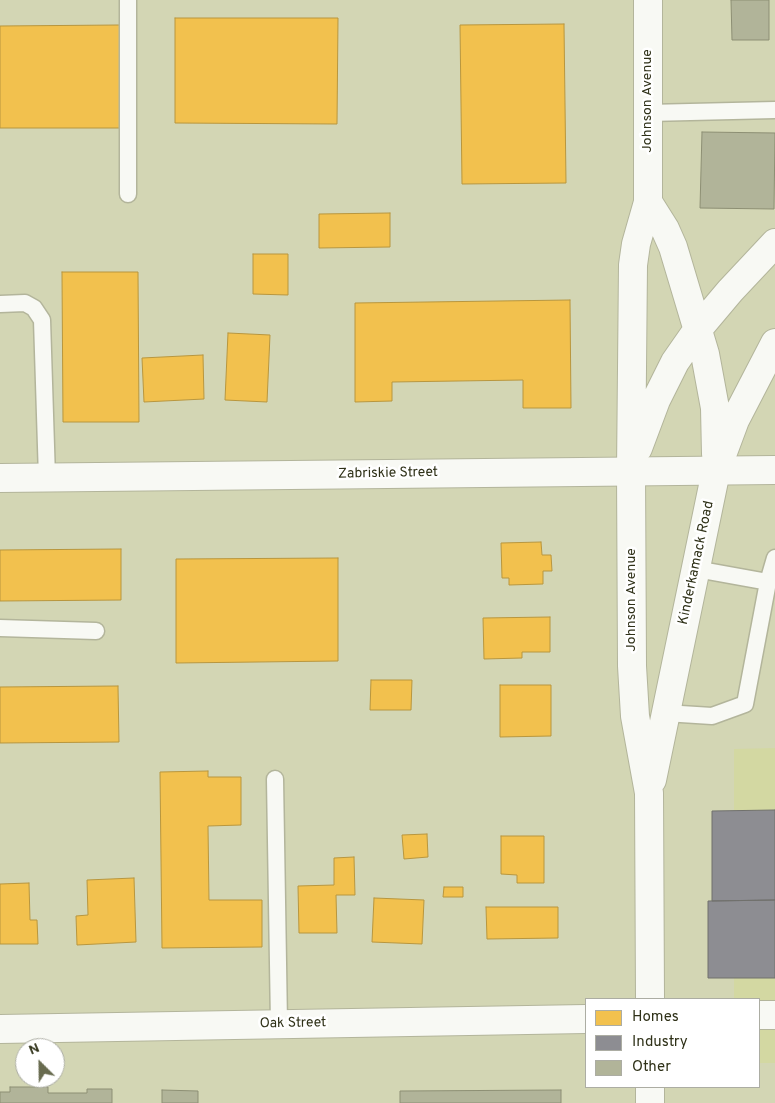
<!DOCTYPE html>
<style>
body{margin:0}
#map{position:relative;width:775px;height:1103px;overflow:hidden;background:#d3d6b4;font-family:Overpass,sans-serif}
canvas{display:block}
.legend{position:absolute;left:585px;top:998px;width:175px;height:90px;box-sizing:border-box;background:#fff;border:1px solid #acada3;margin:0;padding:6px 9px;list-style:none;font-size:15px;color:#2f3118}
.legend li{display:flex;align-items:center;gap:10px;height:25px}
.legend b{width:25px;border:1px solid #acada3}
.north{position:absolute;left:15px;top:1038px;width:50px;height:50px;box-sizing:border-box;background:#fff;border:1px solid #acada3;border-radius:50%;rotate:337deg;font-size:14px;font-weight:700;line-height:20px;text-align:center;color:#2f3118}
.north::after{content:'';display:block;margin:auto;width:18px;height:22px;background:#686b4f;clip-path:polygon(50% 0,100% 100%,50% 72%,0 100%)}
</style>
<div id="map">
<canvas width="775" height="1103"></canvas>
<ul class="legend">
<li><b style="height:14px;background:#f2c14e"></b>Homes</li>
<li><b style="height:14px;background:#8d8d92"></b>Industry</li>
<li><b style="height:14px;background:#b1b499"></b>Other</li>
</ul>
<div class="north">N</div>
</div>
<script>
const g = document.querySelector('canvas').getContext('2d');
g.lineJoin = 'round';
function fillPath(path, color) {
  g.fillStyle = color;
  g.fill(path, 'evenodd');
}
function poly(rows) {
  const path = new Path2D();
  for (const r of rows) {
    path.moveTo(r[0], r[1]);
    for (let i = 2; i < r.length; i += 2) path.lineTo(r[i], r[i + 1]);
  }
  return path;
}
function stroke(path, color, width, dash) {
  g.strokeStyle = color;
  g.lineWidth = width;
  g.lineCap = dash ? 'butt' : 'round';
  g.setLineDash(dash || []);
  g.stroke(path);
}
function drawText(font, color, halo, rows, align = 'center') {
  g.font = font + ' Overpass,sans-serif';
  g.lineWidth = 5;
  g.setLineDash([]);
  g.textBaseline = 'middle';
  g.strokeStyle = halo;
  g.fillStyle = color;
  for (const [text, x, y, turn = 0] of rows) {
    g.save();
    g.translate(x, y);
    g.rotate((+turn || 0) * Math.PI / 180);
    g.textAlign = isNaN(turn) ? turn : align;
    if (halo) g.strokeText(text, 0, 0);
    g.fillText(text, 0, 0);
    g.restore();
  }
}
fillPath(poly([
 [775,748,775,1063,759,1063,759,999,734,999,734,749]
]), '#d3d8a2');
const homes = poly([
 [175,18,338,18,337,124,175,123,175,18],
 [564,24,566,183,462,184,460,25,564,24],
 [120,25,121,128,0,128,0,26,120,25],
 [390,213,390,247,319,248,319,214,390,213],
 [253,254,288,254,288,295,253,294,253,254],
 [62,272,138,272,139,422,63,422,62,272],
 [570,300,571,408,523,408,523,380,392,382,392,401,355,402,355,303,570,300],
 [228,333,270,335,267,402,225,400,228,333],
 [203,355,204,399,144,402,142,358,203,355],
 [541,542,542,555,551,555,552,571,543,571,543,584,509,585,509,578,502,578,501,543,541,542],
 [121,549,121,600,0,601,0,550,121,549],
 [338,558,338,661,176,663,176,559,338,558],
 [550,617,550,652,522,652,522,658,484,659,483,618,550,617],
 [371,680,412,680,411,710,370,710,371,680],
 [500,685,551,685,551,736,500,737,500,685],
 [118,686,119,742,0,743,0,687,118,686],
 [208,771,208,777,241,777,241,825,208,826,209,900,262,900,262,947,162,948,160,772,208,771],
 [427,834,428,857,404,859,402,835,427,834],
 [501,836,544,836,544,883,517,883,517,875,501,874,501,836],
 [354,857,355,895,336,895,337,933,299,933,298,886,334,885,334,858,354,857],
 [134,878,136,942,77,945,76,916,88,915,87,880,134,878],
 [29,883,30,920,37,920,38,944,0,944,0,884,29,883],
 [444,887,463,887,463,897,443,897,444,887],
 [374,898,424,900,422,944,372,942,374,898],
 [486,907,558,907,558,938,487,939,486,907]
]);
fillPath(homes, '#f2c14e');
stroke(homes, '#b8963e', 1);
const industry = poly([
 [775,810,775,900,712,901,712,811,775,810],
 [775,900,775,978,708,978,708,901,775,900]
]);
fillPath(industry, '#8d8d92');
stroke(industry, '#71716d', 1);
const building = poly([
 [731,0,769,0,769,40,732,40,731,0],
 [702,132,775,133,774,209,700,208,702,132],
 [10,1087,48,1087,48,1093,87,1093,87,1089,112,1089,112,1103,0,1103,0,1092,10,1092,10,1087],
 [162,1090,198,1091,198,1103,162,1103,162,1090],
 [561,1090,561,1103,400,1103,400,1091,561,1090]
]);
fillPath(building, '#b1b499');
stroke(building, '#8d8f74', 1);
const lane = poly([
 [648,113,775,110],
 [128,194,128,0],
 [0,304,25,303,34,308,42,320,47,478],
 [768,582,775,558],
 [0,628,96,631],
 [665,713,712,716,745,704,768,582,696,569],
 [275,779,279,1024]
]);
const street = poly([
 [0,478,775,470],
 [759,1015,775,1015],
 [0,1029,586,1019]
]);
const secondary = poly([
 [648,0,648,202,636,244,633,265,631,471,632,666,635,716,649,793,650,999],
 [648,202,665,229,673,247,705,354,715,408,716,454],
 [638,448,656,400,675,362,698,329,730,291,775,243],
 [652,780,716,471,735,420,775,343],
 [650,1087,650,1103]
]);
stroke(lane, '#b3b59b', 19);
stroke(street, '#b3b59b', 30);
stroke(secondary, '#b3b59b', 30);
stroke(lane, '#f8f9f4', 16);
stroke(street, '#f8f9f4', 28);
stroke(secondary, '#f8f9f4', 28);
drawText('14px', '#2f3118', '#fff', [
 ["Johnson Avenue",648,101,-90],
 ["Zabriskie Street",388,474,-1],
 ["Kinderkamack Road",697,563,-78],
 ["Johnson Avenue",632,600,-90],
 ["Oak Street",293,1024,-1]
]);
</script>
